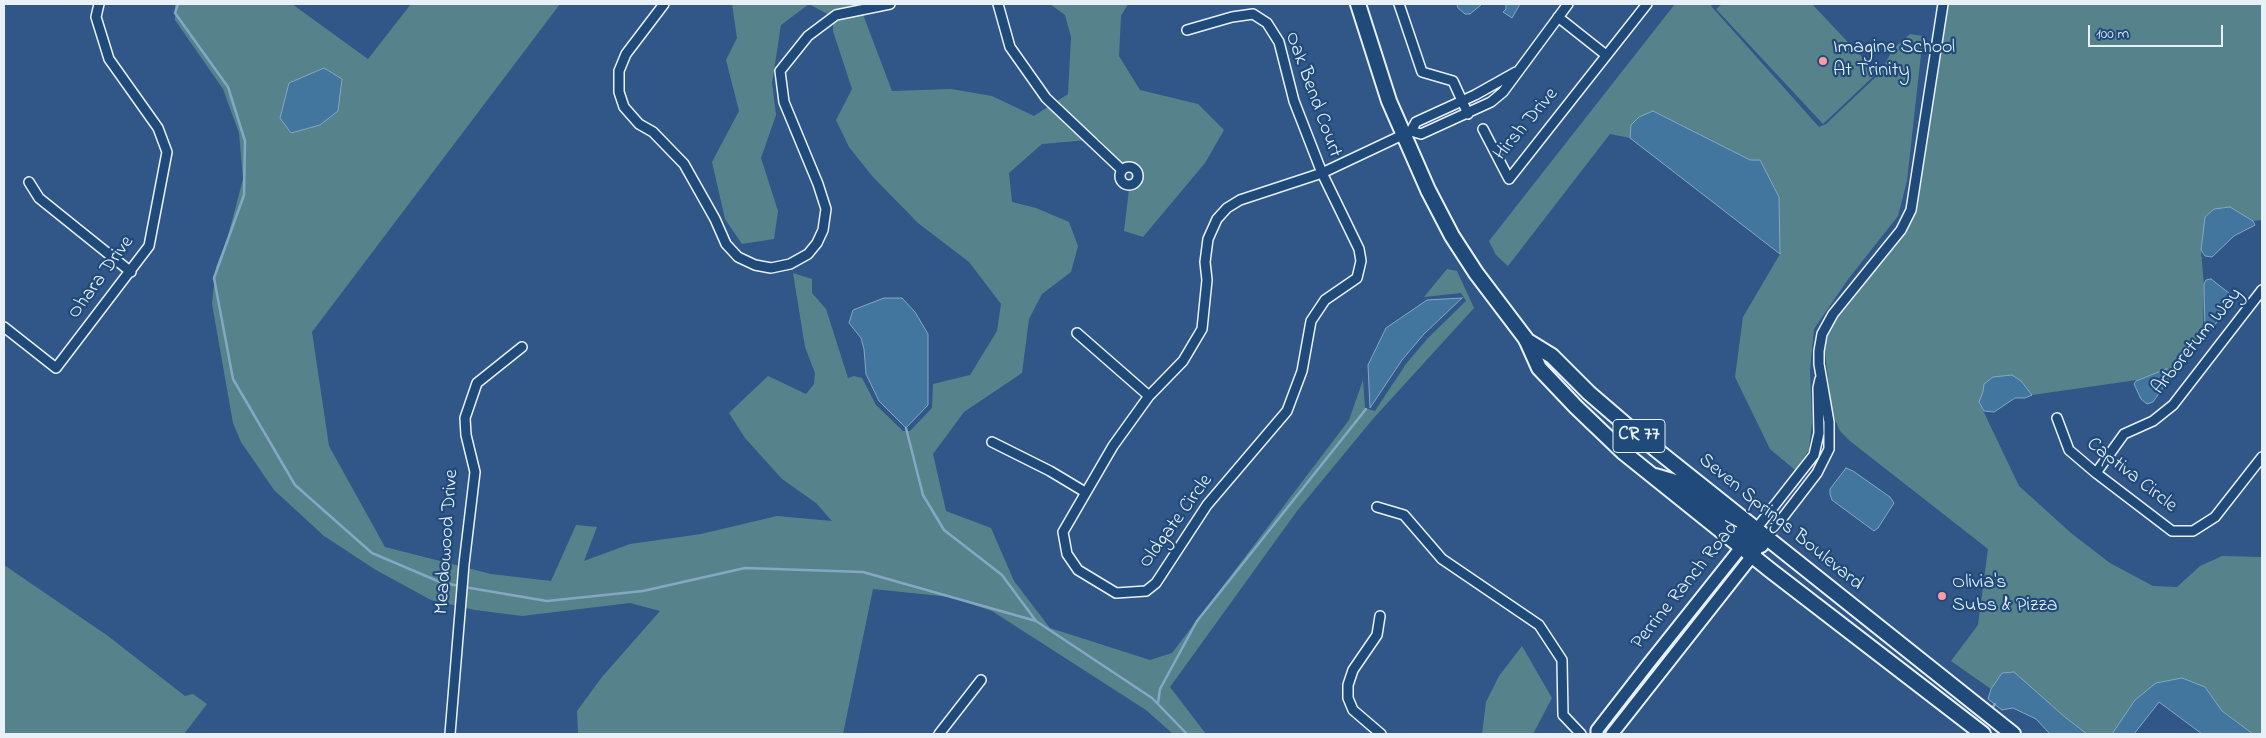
<!DOCTYPE html>
<style>
body{margin:0}
#map{position:relative;width:2266px;height:738px;overflow:hidden;background:#305787;font-family:"Indie Flower",sans-serif}
canvas{display:block}
.frame{position:absolute;inset:0;border:5px solid #e8f1f8;pointer-events:none}
.scale{position:absolute;left:2088px;top:25px;width:135px;height:22px;box-sizing:border-box;border:2px solid #e8f1f8;border-top:0;padding-left:6px;font-size:15px;line-height:18px;white-space:nowrap;color:#e8f1f8;-webkit-text-stroke:4px #1f4a7a;paint-order:stroke}
</style>
<div id="map">
<canvas width="2266" height="738"></canvas>
<div class="frame"></div>
<div class="scale">100 m</div>
</div>
<script>
const g = document.querySelector('canvas').getContext('2d');
g.lineJoin = 'round';
function fillPath(path, color) {
  g.fillStyle = color;
  g.fill(path, 'evenodd');
}
function poly(rows) {
  const path = new Path2D();
  for (const r of rows) {
    if (r.length === 3) {
      path.moveTo(r[0] + r[2], r[1]);
      path.arc(r[0], r[1], r[2], 0, 2 * Math.PI);
      continue;
    }
    path.moveTo(r[0], r[1]);
    for (let i = 2; i < r.length; i += 2) path.lineTo(r[i], r[i + 1]);
  }
  return path;
}
function stroke(path, color, width, dash) {
  g.strokeStyle = color;
  g.lineWidth = width;
  g.lineCap = dash ? 'butt' : 'round';
  g.setLineDash(dash || []);
  g.stroke(path);
}
function drawText(font, color, halo, rows, align = 'center') {
  g.font = font + ' "Indie Flower",sans-serif';
  g.lineWidth = 4.5;
  g.setLineDash([]);
  g.textBaseline = 'middle';
  g.strokeStyle = halo;
  g.fillStyle = color;
  for (const [text, x, y, turn = 0] of rows) {
    g.save();
    g.translate(x, y);
    g.rotate((+turn || 0) * Math.PI / 180);
    g.textAlign = isNaN(turn) ? turn : align;
    if (halo) g.strokeText(text, 0, 0);
    g.fillText(text, 0, 0);
    g.restore();
  }
}
fillPath(poly([
 [175,4,292,4,368,59,411,4,560,4,312,332,329,446,385,547,491,574,551,581,576,525,597,527,584,561,630,544,701,534,777,516,832,521,816,503,782,479,745,438,729,413,768,376,806,394,814,384,815,373,805,347,793,273,812,279,812,293,826,309,848,378,854,376,862,378,876,405,903,431,910,431,932,408,933,384,970,375,997,331,1001,304,969,262,918,223,873,177,849,147,836,120,852,89,833,31,833,17,809,4,781,25,772,83,776,115,761,158,778,211,774,239,742,244,725,219,712,162,739,111,726,60,737,38,732,4,859,4,892,91,951,89,992,96,1034,116,1068,94,1071,37,1065,15,1050,4,1128,4,1121,16,1119,56,1140,90,1198,104,1224,130,1205,163,1143,237,1124,231,1131,173,1099,139,1042,144,1009,173,1012,202,1036,208,1069,222,1078,246,1071,272,1042,294,1029,319,1022,373,964,412,933,454,946,511,991,528,1014,581,1050,628,1150,660,1172,653,1349,420,1363,380,1365,408,1375,411,1406,364,1428,338,1466,301,1461,293,1424,297,1447,269,1457,271,1474,308,1372,420,1297,511,1170,687,1206,734,1173,734,1146,710,992,611,950,597,873,589,843,734,578,734,577,711,602,677,660,611,630,603,522,616,475,610,431,600,376,570,324,536,274,490,241,442,233,423,212,304,216,267,228,236,243,179,239,133,223,89,175,20],
 [1675,4,1713,4,1711,6,1819,127,1826,124,1880,73,1893,49,1910,34,1923,36,1907,181,1898,216,1849,278,1814,329,1810,370,1812,422,1809,450,1795,470,1770,449,1735,377,1743,317,1780,254,1779,197,1760,160,1750,160,1653,111,1631,125,1630,138,1610,134,1508,266,1496,255,1489,241],
 [1722,4,1812,4,1877,73,1823,124,1716,9],
 [1948,4,2262,4,2262,220,2253,221,2243,216,2201,250,2204,287,2203,332,2174,367,2137,380,2032,395,2021,381,1983,392,1979,402,2019,486,2071,533,2110,563,2153,586,2177,587,2200,566,2222,556,2261,557,2262,734,2253,734,2222,711,2205,687,2135,700,2113,734,2087,734,2002,674,1991,689,1951,661,1978,625,1988,549,1850,441,1840,431,1832,413,1824,344,1836,318,1889,253,1915,212],
 [4,565,108,636,185,696,193,694,207,704,184,734,4,734],
 [1522,646,1552,698,1533,734,1482,734,1486,702,1499,676]
]), '#56838b');
const water = poly([
 [1457,4,1482,4,1470,14,1465,14,1458,8,1457,4],
 [1506,4,1520,4,1512,18,1503,12,1506,9,1506,4],
 [324,68,342,79,338,111,320,125,291,133,280,118,289,83,324,68],
 [1653,111,1750,160,1760,160,1779,197,1780,254,1630,138,1631,125,1639,117,1653,111],
 [2230,207,2253,221,2255,225,2234,236,2212,257,2205,256,2201,250,2205,217,2214,209,2230,207],
 [2211,279,2234,297,2212,329,2205,333,2204,284,2206,280,2211,279],
 [884,298,902,298,915,312,928,334,928,405,906,428,879,401,866,374,864,349,861,338,849,323,853,310,884,298],
 [1462,298,1424,334,1402,360,1370,408,1368,365,1386,328,1427,300,1462,298],
 [2166,369,2172,370,2173,373,2153,402,2147,404,2141,399,2134,384,2136,381,2166,369],
 [2012,375,2021,381,2032,395,2025,398,2015,398,1994,412,1984,411,1979,402,1983,392,1984,384,1993,377,2012,375],
 [1846,468,1853,471,1890,497,1894,503,1878,528,1874,531,1832,500,1830,494,1830,489,1846,468],
 [2014,672,2066,718,2087,734,2050,734,2036,719,2013,708,2002,710,1988,699,1991,689,2002,673,2014,672],
 [2182,678,2205,687,2222,711,2253,734,2202,734,2159,702,2134,734,2112,734,2135,700,2156,683,2182,678]
]);
fillPath(water, '#42769f');
stroke(water, '#84a7c3', 1);
stroke(poly([
 [178,4,175,13,228,87,245,141,244,195,214,278,233,379,295,485,372,553,440,582,459,586],
 [906,428,923,495,944,530,1002,575,1036,621],
 [464,587,547,601,643,591,745,568,863,572,1036,621,1152,698,1187,734],
 [1158,703,1160,689,1197,621,1366,409],
 [1990,711,1995,704]
]), '#84a7c3', 2.5);
const street = poly([
 [664,4,626,54,619,71,619,92,624,107,639,124,653,132,684,164,715,219,726,244,738,257,755,265,771,268,790,264,808,254,817,243,823,230,826,209,818,184,784,102,780,71,808,36,836,15,890,4],
 [998,4,1010,47,1046,98,1122,170],
 [1399,4,1422,72,1453,81,1468,114],
 [1558,17,1606,55],
 [1187,30,1232,17,1253,14,1267,23,1279,42,1294,101,1322,173,1359,249,1361,261,1357,278,1325,300,1311,321,1302,371,1287,411,1207,505,1156,583,1146,591,1116,593,1078,570,1067,554,1063,532,1113,446,1149,396,1183,361,1202,329,1207,280,1205,262,1208,239,1217,219,1227,208,1240,200,1322,173,1411,131,1416,122,1475,95,1516,72],
 [1483,129,1509,179,1647,4],
 [1411,131,1421,134,1491,102,1503,92,1568,4],
 [1129,176,9],
 [29,182,39,198,131,272],
 [4,327,56,368,149,246,167,152,158,128,109,59,96,17,99,4],
 [1077,333,1149,396],
 [2057,418,2069,450,2096,473,2172,531,2193,531,2215,517,2262,457],
 [992,442,1050,471,1085,492],
 [2096,473,2124,434,2153,421,2173,405,2262,290],
 [1377,507,1404,515,1442,559,1539,625,1562,660,1563,715,1581,734],
 [1756,529,1814,455,1819,433,1818,388,1820,379],
 [1767,538,1817,473,1829,449,1829,422,1819,364,1819,351,1822,334,1833,314,1901,230,1911,210,1943,4],
 [1380,616,1377,635,1353,670,1348,685,1348,698,1353,710,1381,734],
 [450,734,464,564,475,472,466,435,465,418,477,383,522,347],
 [939,734,981,680]
]);
const secondary = poly([
 [1597,734,1597,730,1649,663,1747,540],
 [1612,734,1756,551]
]);
const primary = poly([
 [1358,4,1389,101,1428,190,1452,236,1476,273,1526,339,1539,368,1576,407,1623,452,1770,570,1983,734],
 [1526,340,1552,356,1589,393,1639,436,2013,734],
 [1655,476,1682,484,1761,545]
]);
stroke(street, '#e8f1f8', 12);
stroke(secondary, '#e8f1f8', 15);
stroke(primary, '#e8f1f8', 18);
stroke(street, '#1f4a7a', 9);
stroke(secondary, '#1f4a7a', 11);
stroke(primary, '#1f4a7a', 14);
for (const [x, y, r, color] of [
 [1823,61,5,"#ff9aa2"],
 [1942,596,5,"#ff9aa2"]
]) {
  const dot = new Path2D();
  dot.arc(x, y, r, 0, 2 * Math.PI);
  g.fillStyle = color;
  g.fill(dot);
  stroke(dot, '#1f4a7a', 2);
}
for (const [x, y, w] of [
 [1639,436,52]
]) {
  const box = new Path2D();
  box.roundRect(x - w / 2, y - 16.5, w, 33, 4);
  g.fillStyle = '#1f4a7a';
  g.fill(box);
  stroke(box, '#e8f1f8', 1);
}
drawText('bold 19px', '#e8f1f8', null, [
 ["CR 77",1639,436]
]);
drawText('20px', '#e8f1f8', '#1f4a7a', [
 ["Imagine School",1833,49],
 ["At Trinity",1833,72],
 ["Olivia's",1952,584],
 ["Subs & Pizza",1952,607]
], 'left');
drawText('20px', '#e8f1f8', '#1f4a7a', [
 ["Oak Bend Court",1312,95,70],
 ["Hirsh Drive",1527,125,-50],
 ["Ohara Drive",102,278,-54],
 ["Arboretum Way",2198,342,-51],
 ["Captiva Circle",2131,476,38],
 ["Oldgate Circle",1177,522,-54],
 ["Seven Springs Boulevard",1780,523,39],
 ["Meadowood Drive",448,542,-86],
 ["Perrine Ranch Road",1686,586,-51]
]);
</script>
